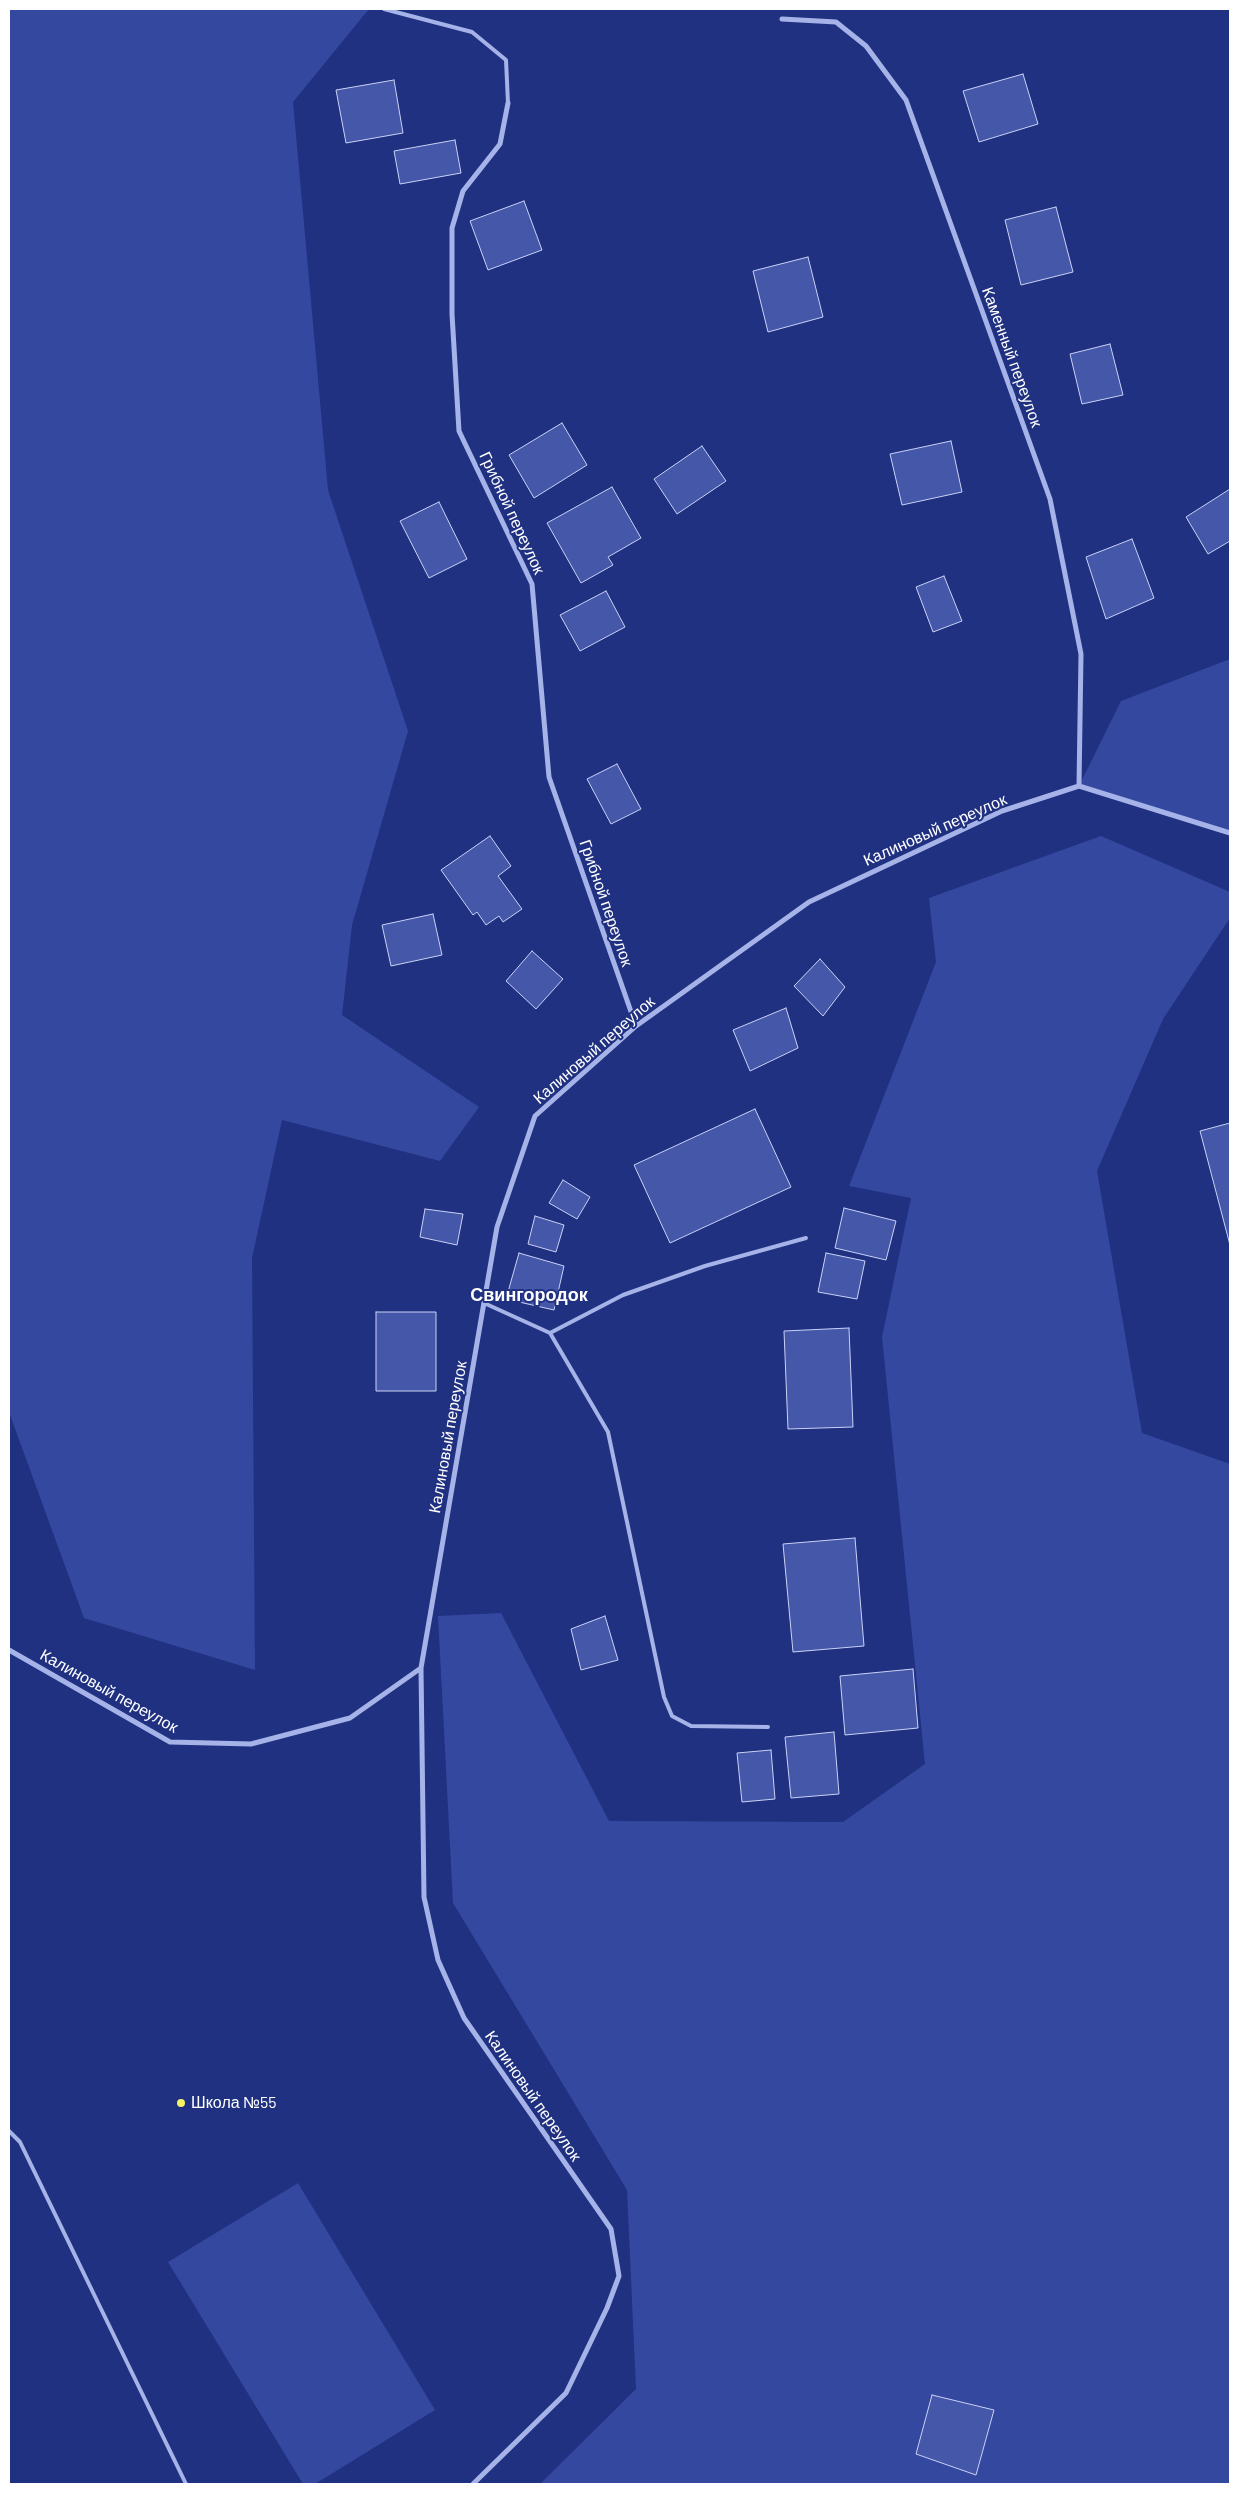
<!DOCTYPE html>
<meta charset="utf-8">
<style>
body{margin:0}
#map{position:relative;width:1239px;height:2493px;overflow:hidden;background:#203181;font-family:Barlow,sans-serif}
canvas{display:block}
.frame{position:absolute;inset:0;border:10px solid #fff;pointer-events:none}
</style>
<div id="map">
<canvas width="1239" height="2493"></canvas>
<div class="frame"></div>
</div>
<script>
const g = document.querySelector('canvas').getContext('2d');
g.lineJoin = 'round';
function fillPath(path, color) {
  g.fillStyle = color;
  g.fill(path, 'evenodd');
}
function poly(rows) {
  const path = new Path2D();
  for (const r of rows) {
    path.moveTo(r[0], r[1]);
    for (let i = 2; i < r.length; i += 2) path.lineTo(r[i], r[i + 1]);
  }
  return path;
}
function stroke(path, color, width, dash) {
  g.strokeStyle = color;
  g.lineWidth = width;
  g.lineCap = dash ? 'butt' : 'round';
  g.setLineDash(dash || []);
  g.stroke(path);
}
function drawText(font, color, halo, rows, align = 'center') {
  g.font = font + ' Barlow,sans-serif';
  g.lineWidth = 4;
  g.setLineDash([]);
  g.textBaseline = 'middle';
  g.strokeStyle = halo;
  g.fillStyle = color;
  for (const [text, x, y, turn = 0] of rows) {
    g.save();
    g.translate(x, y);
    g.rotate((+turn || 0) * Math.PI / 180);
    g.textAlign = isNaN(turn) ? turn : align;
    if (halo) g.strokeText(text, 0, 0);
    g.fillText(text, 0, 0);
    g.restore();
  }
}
fillPath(poly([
 [9,9,369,9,293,102,328,490,408,731,352,925,342,1015,479,1107,440,1161,282,1120,252,1258,255,1670,84,1618,9,1412],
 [1230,659,1230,833,1079,786,1121,701],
 [1101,836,1230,892,1230,918,1163,1019,1097,1171,1142,1433,1230,1464,1230,2484,540,2484,636,2389,627,2190,453,1903,438,1616,501,1613,609,1821,843,1822,925,1764,882,1337,911,1198,849,1186,936,962,929,898],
 [298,2183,435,2410,315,2484,303,2484,168,2262]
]), '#34489f');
const building = poly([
 [1023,74,1038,124,979,142,963,91,1023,74],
 [394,80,403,133,346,143,336,90,394,80],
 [455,140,461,173,400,184,394,151,455,140],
 [524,201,542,250,488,270,470,221,524,201],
 [1056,207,1073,272,1021,285,1005,220,1056,207],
 [808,257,823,317,768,332,753,271,808,257],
 [1110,344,1123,395,1082,404,1070,354,1110,344],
 [562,423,587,465,534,498,509,455,562,423],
 [951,441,962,492,902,505,890,454,951,441],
 [702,446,726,481,677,514,654,479,702,446],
 [612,487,641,538,608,557,613,565,581,583,547,523,612,487],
 [1230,489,1230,541,1208,554,1186,517,1230,489],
 [439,502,467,559,429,578,400,521,439,502],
 [1132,539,1154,598,1106,619,1086,557,1132,539],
 [944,576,962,621,933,632,916,587,944,576],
 [606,591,625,627,580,651,560,615,606,591],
 [617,764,641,809,611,824,587,779,617,764],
 [490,836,511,866,498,876,522,909,503,922,499,916,486,925,477,912,473,915,441,870,490,836],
 [433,914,442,955,391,966,382,925,433,914],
 [532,951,563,979,536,1009,506,981,532,951],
 [820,959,845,987,823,1016,794,986,820,959],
 [786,1008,798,1048,750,1071,733,1030,786,1008],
 [755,1109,791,1187,670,1243,634,1165,755,1109],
 [1230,1123,1230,1245,1200,1131,1230,1123],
 [563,1180,590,1197,577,1219,549,1203,563,1180],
 [844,1208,896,1221,886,1260,835,1248,844,1208],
 [425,1209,463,1214,457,1245,420,1237,425,1209],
 [535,1216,564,1225,556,1252,528,1244,535,1216],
 [519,1253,564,1266,554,1310,506,1299,519,1253],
 [826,1253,865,1261,857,1299,818,1292,826,1253],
 [376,1312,436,1312,436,1391,376,1391,376,1312],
 [849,1328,853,1427,788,1429,784,1331,849,1328],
 [855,1538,864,1646,793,1652,783,1544,855,1538],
 [605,1616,618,1660,581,1670,571,1629,605,1616],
 [913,1669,918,1728,845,1735,840,1676,913,1669],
 [834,1732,839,1794,791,1798,785,1737,834,1732],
 [771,1750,775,1799,742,1802,737,1753,771,1750],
 [932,2395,994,2410,976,2475,916,2454,932,2395]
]);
fillPath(building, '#4557a8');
stroke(building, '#cad2f6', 1);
stroke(poly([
 [384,9,472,32,506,60,508,103],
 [484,1303,550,1333,608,1432,664,1697,672,1716,691,1726,768,1727],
 [550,1333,623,1295,705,1266,806,1238],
 [9,2131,20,2142,186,2484]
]), '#a6b3e8', 4);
stroke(poly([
 [782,19,836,22,866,46,906,100,1050,499,1081,654,1079,786],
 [508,103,500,144,463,191,452,228,452,314,459,431,532,584,549,777,636,1026],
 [9,1650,170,1742,251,1744,350,1718,421,1668],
 [473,2484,566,2393,607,2308,619,2276,611,2229,464,2018,438,1960,424,1897,421,1668,497,1227,535,1116,636,1026,809,902,1002,811,1079,786,1230,833]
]), '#a6b3e8', 5);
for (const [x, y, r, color] of [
 [181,2103,5,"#f5f267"]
]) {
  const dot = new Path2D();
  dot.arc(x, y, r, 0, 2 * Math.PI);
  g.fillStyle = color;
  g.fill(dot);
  stroke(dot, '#203181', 2);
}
drawText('16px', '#fff', '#203181', [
 ["Каменный переулок",1012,357,70],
 ["Грибной переулок",512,513,65],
 ["Калиновый переулок",935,830,-24],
 ["Грибной переулок",606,903,71],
 ["Калиновый переулок",594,1050,-41],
 ["Калиновый переулок",448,1437,-80],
 ["Калиновый переулок",109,1691,29],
 ["Калиновый переулок",533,2096,55]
]);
drawText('16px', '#fff', '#203181', [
 ["Школа №55",191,2103]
], 'left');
drawText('bold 18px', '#fff', '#203181', [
 ["Свингородок",529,1295]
]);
</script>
